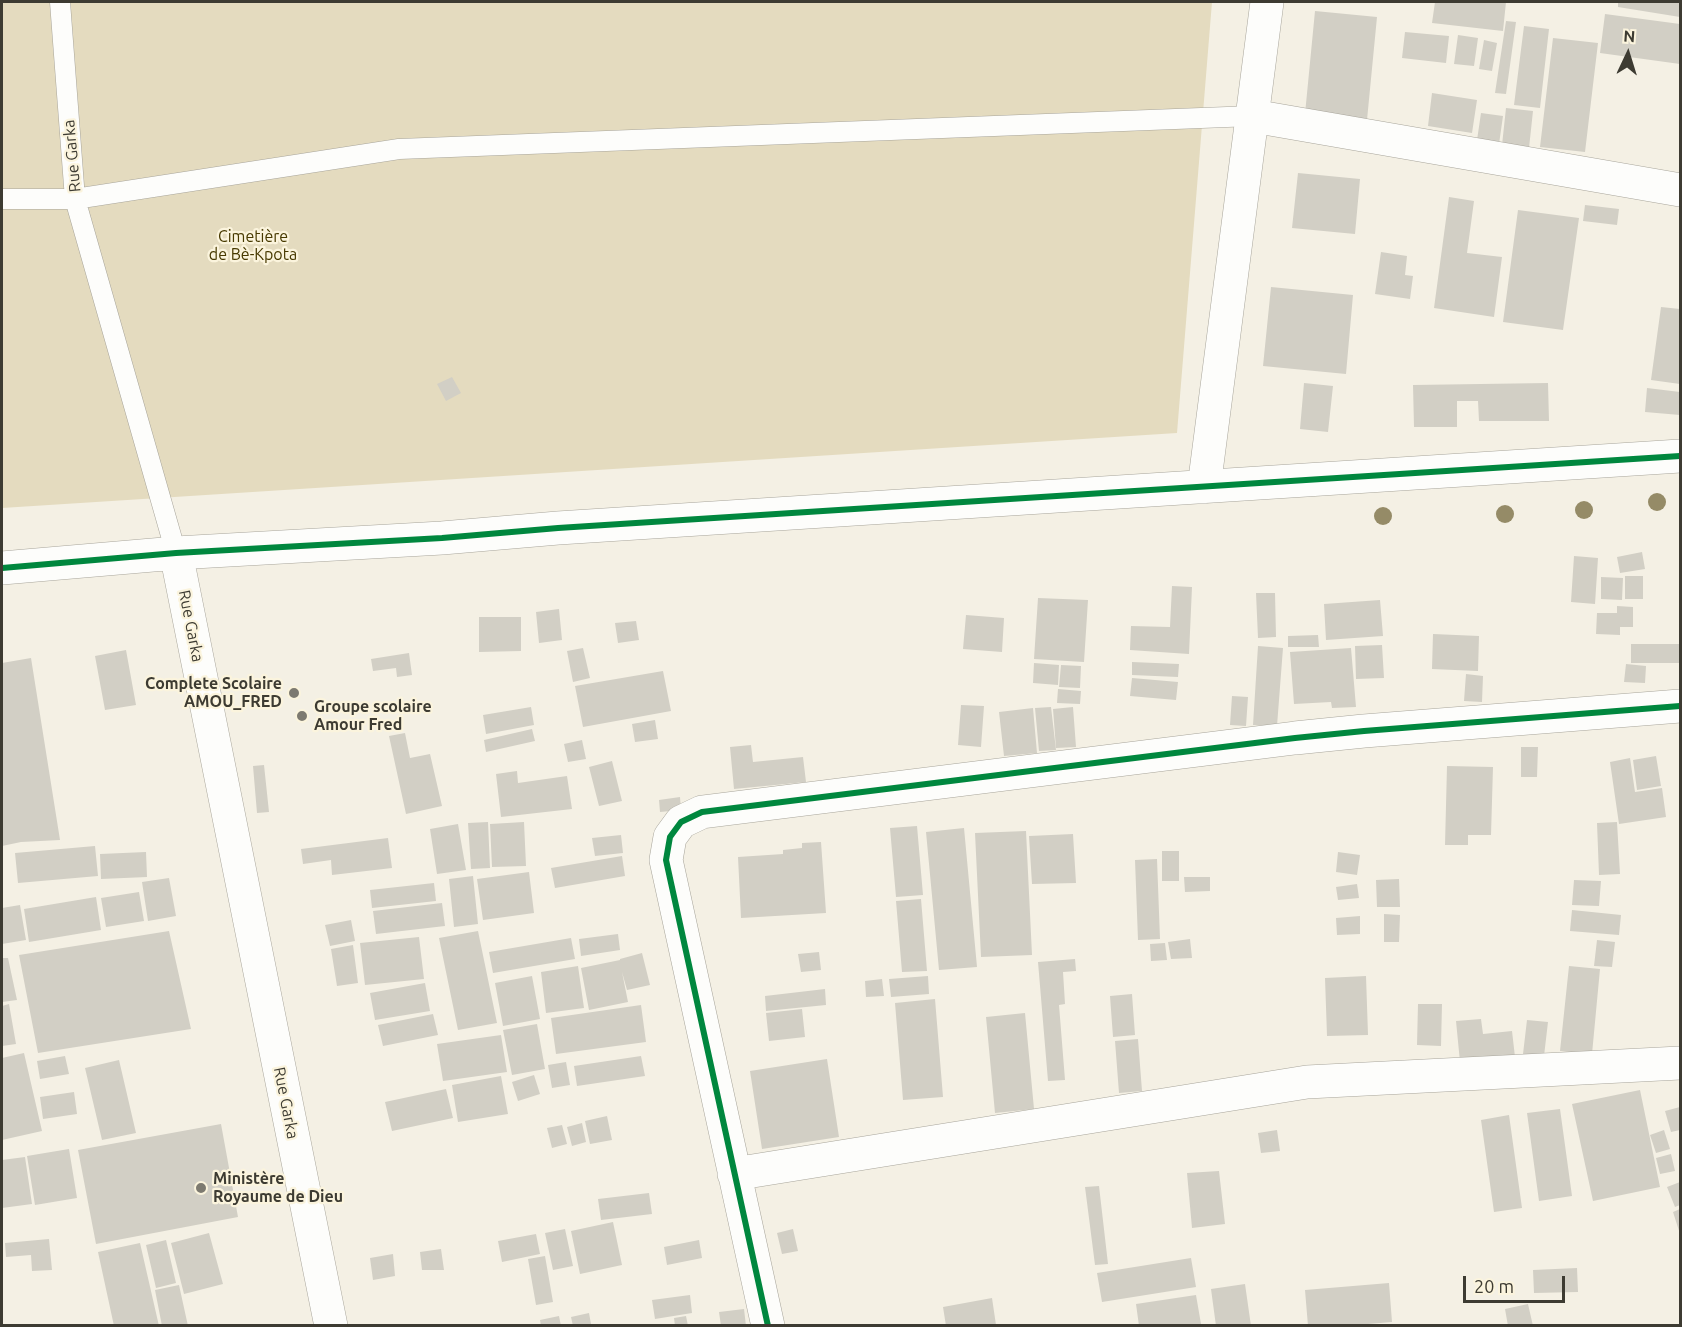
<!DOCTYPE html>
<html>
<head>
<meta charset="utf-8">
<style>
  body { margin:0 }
  #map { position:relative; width:1682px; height:1327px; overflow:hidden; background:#f4f0e4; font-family:Ubuntu,sans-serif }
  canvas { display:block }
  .frame { position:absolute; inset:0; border:3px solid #3d3b32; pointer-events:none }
  .north { position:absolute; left:1598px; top:24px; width:60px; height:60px; -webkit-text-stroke:4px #fbf4dd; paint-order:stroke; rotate:4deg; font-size:16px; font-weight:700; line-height:24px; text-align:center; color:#3d3b32 }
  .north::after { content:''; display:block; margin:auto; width:21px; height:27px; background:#3d3b32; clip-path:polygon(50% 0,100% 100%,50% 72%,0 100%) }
  .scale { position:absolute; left:1463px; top:1276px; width:102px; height:27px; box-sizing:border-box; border:3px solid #3d3b32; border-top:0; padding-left:8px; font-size:18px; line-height:21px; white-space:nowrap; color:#3d3b32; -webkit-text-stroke:4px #fbf4dd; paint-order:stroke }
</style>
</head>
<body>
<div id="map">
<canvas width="1682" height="1327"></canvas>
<div class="frame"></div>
<div class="north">N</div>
<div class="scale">20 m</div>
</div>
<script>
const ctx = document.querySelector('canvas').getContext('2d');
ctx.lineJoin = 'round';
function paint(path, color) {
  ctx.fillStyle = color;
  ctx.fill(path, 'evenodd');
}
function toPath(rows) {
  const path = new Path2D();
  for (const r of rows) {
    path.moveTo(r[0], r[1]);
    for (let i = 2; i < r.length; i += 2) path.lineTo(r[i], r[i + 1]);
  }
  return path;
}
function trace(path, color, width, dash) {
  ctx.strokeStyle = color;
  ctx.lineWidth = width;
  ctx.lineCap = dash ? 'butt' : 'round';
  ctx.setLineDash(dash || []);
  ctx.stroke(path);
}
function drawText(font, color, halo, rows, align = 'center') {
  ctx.font = font + ' Ubuntu,sans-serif';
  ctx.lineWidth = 4.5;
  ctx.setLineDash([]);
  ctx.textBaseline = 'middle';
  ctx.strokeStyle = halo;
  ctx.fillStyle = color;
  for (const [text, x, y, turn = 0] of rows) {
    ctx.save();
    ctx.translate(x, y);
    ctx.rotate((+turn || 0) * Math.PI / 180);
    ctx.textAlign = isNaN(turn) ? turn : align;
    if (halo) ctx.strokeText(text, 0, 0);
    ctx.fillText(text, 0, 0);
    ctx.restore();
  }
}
const green = toPath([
  [2,2,1212,2,1177,433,2,508]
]);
const building = toPath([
  [1435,2,1506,2,1503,31,1432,23],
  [1618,2,1680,2,1680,17,1618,7],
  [1315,11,1377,17,1367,120,1305,114],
  [1605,14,1680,24,1680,64,1600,53],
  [1506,21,1516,22,1506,94,1495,93],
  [1524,26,1549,29,1540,108,1514,105],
  [1405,32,1449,36,1446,63,1402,58],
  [1458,35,1478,38,1474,66,1454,64],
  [1553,38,1598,43,1585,152,1540,147],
  [1484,40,1497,43,1492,71,1479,69],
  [1432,93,1477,100,1472,133,1428,126],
  [1506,108,1533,111,1529,148,1502,145],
  [1481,113,1503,116,1498,151,1476,147],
  [1298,173,1360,179,1355,234,1292,228],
  [1449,197,1474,201,1467,253,1502,257,1494,317,1434,308],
  [1585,205,1619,209,1617,225,1583,221],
  [1518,210,1579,218,1563,330,1503,322],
  [1381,252,1407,256,1405,275,1413,276,1410,299,1375,294],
  [1271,287,1353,295,1346,374,1263,366],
  [1661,307,1680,309,1680,384,1651,380],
  [452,377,461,393,446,401,437,384],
  [1304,383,1333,386,1328,432,1300,429],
  [1548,383,1549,421,1479,421,1478,401,1457,401,1457,427,1414,427,1413,385],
  [1647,388,1680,392,1680,415,1645,412],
  [1642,552,1645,569,1620,573,1617,557],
  [1574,556,1598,558,1595,604,1571,602],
  [1625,576,1643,576,1643,599,1625,599],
  [1601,577,1623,578,1622,600,1601,599],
  [1172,586,1192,587,1189,654,1130,650,1131,626,1170,627],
  [1256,593,1275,593,1276,637,1258,638],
  [1038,598,1088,600,1084,662,1034,659],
  [1380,600,1383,636,1326,640,1324,604],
  [1617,606,1633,607,1633,627,1620,627,1620,635,1596,634,1597,613,1617,613],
  [559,609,562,640,539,643,536,612],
  [966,615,1004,618,1002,652,963,649],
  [479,617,521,617,521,651,479,652],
  [636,621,639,640,618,643,615,623],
  [1433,634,1479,636,1478,671,1432,669],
  [1318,635,1319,647,1288,647,1288,636],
  [1631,644,1680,644,1680,663,1631,663],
  [1382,645,1384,678,1356,679,1355,646],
  [1258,646,1283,648,1277,726,1253,725],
  [583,648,590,678,573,682,567,651],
  [1351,648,1356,707,1332,708,1331,702,1294,704,1290,652],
  [126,650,136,705,105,710,95,656],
  [409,653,412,675,397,677,396,668,373,671,371,659],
  [31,658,60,840,21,842,2,846,2,663],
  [1132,662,1179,664,1178,677,1132,675],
  [1034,663,1059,665,1058,685,1033,683],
  [1626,664,1646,666,1645,683,1624,682],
  [1061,665,1081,666,1080,688,1059,687],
  [663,671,671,711,583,727,575,686],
  [1466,674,1483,676,1482,702,1464,701],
  [1132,678,1178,682,1176,700,1130,696],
  [1058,689,1081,691,1080,704,1057,703],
  [1232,696,1248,697,1246,726,1230,725],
  [961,705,984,706,981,747,958,745],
  [531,707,534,725,486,734,483,715],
  [1051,707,1056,750,1039,751,1035,708],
  [1073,707,1076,747,1056,748,1053,709],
  [1033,708,1037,753,1004,756,999,712],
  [655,720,658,739,635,742,632,724],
  [532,729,535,741,486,752,484,740],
  [405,733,410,758,430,754,442,806,406,814,389,736],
  [582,740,586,759,568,762,564,744],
  [751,745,753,762,803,757,806,782,734,789,730,747],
  [1521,747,1538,747,1537,777,1521,777],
  [1656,756,1661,786,1637,790,1633,760],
  [1630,758,1635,792,1662,788,1666,817,1619,824,1610,762],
  [612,761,622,801,599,806,589,767],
  [264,765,269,812,257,813,253,766],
  [1447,766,1493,767,1491,835,1468,835,1468,845,1445,845],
  [517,771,518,783,567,776,572,809,501,817,496,774],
  [680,797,681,810,660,812,659,800],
  [488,822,490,868,471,869,468,823],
  [524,822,526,866,492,867,490,824],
  [1617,822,1620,874,1599,875,1597,823],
  [458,824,466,870,437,874,430,829],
  [917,826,923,895,896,897,890,828],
  [964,828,977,967,939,970,926,832],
  [1026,831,1032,955,981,957,975,833],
  [1073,834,1076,883,1032,884,1029,836],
  [621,835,623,853,595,856,592,838],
  [388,838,392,868,332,875,331,860,303,864,301,849],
  [821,842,826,913,741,918,738,857,783,854,783,850,802,848,802,843],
  [95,846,98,876,18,883,15,853],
  [1162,851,1179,851,1179,881,1162,881],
  [146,852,147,877,101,879,100,854],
  [1338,852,1360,855,1357,875,1336,872],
  [622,856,625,876,555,888,551,868],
  [1157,859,1160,939,1138,940,1135,860],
  [529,872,534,913,483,920,477,879],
  [473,876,478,924,454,927,449,879],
  [1184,877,1210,877,1210,891,1185,892],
  [169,878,176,916,148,921,142,882],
  [1399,879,1400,907,1377,907,1376,880],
  [1574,880,1601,881,1599,906,1572,905],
  [434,883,436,901,372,908,370,890],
  [1357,884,1359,898,1338,900,1336,887],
  [139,892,144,921,106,927,101,898],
  [96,897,101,930,29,942,24,909],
  [921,899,927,971,902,972,896,901],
  [442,903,445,926,376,934,373,911],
  [20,905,26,940,2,944,2,908],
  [1572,910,1621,915,1619,935,1570,931],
  [1384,914,1400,915,1399,942,1384,942],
  [1360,916,1360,934,1337,935,1336,918],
  [351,920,355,941,330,946,325,925],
  [169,931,191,1029,38,1053,19,955],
  [478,931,497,1023,458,1030,439,938],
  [618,934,620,950,581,956,579,939],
  [419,937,424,979,365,985,360,943],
  [571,938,575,959,493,973,489,952],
  [1190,939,1192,958,1171,959,1168,942],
  [1597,940,1615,942,1612,967,1594,966],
  [1165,943,1167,960,1151,961,1150,944],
  [353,945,358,983,337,986,331,949],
  [819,952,821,970,801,972,798,954],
  [642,953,650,985,627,990,622,972,628,1002,589,1010,581,968,620,960,620,959],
  [2,958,8,958,17,1000,2,1002],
  [1075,959,1076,971,1063,972,1065,1004,1059,1005,1065,1080,1048,1081,1038,962],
  [578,966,584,1008,546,1013,541,972],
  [1569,966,1600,969,1592,1054,1560,1051],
  [532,976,540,1019,503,1026,495,983],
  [928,976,929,994,891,997,889,979],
  [1366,976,1368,1035,1327,1036,1325,978],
  [882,979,884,996,866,997,865,981],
  [425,983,430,1011,375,1020,370,993],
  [825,989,826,1005,766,1011,765,996],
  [1132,994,1135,1035,1113,1037,1110,996],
  [935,999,943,1097,903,1100,895,1003],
  [9,1004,16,1044,2,1046,2,1006],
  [1418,1004,1442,1004,1441,1046,1417,1045],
  [641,1005,646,1042,556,1054,551,1018],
  [802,1009,805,1037,769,1041,766,1013],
  [1025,1013,1034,1109,995,1113,986,1017],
  [433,1014,438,1035,383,1046,378,1025],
  [1481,1019,1483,1034,1512,1031,1515,1057,1460,1062,1456,1021],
  [1527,1020,1548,1022,1544,1056,1523,1054],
  [537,1024,545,1069,512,1075,503,1030],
  [501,1035,507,1072,443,1081,437,1044],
  [1138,1039,1142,1091,1119,1093,1115,1041],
  [24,1053,42,1131,2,1140,2,1058],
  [65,1056,69,1074,40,1079,37,1061],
  [641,1056,645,1076,577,1086,574,1066],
  [827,1059,839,1137,762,1149,750,1071],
  [119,1060,136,1133,102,1140,85,1068],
  [566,1062,570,1085,552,1088,548,1065],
  [534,1075,540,1094,518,1101,512,1082],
  [501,1076,508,1114,458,1122,452,1085],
  [446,1089,453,1118,392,1131,385,1102],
  [1640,1090,1660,1187,1593,1201,1572,1104],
  [74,1092,77,1114,43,1119,40,1097],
  [1680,1107,1680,1130,1671,1132,1665,1111],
  [1560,1109,1572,1196,1539,1201,1527,1113],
  [1509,1115,1522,1208,1494,1212,1481,1120],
  [607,1116,612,1140,590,1144,585,1121],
  [582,1123,586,1142,572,1146,567,1127],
  [221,1124,238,1217,96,1244,78,1150],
  [562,1125,567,1144,552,1148,547,1128],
  [1277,1130,1280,1151,1261,1153,1258,1133],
  [1664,1130,1670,1149,1656,1153,1650,1135],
  [69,1149,77,1198,35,1205,27,1156],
  [1671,1154,1675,1171,1660,1174,1656,1158],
  [25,1157,32,1204,2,1208,2,1160],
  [1219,1171,1225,1224,1192,1228,1187,1173],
  [1680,1182,1680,1205,1675,1207,1667,1187],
  [1099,1186,1108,1264,1095,1265,1085,1187],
  [649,1193,652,1214,601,1220,598,1199],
  [1680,1209,1680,1234,1673,1212],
  [613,1222,622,1265,580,1274,571,1231],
  [565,1229,573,1266,553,1270,545,1233],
  [793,1229,798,1251,782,1254,777,1233],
  [209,1233,223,1284,184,1294,171,1243],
  [536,1234,540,1254,502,1262,498,1241],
  [49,1239,52,1270,32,1271,31,1255,6,1257,5,1243],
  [166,1240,176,1283,156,1288,146,1245],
  [699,1240,702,1258,667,1265,664,1247],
  [140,1243,159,1326,114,1326,98,1252],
  [441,1249,444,1270,422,1270,420,1252],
  [393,1254,395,1276,373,1280,370,1258],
  [545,1256,553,1302,536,1305,528,1259],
  [1191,1258,1196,1287,1102,1302,1097,1273],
  [1577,1268,1578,1292,1534,1293,1533,1270],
  [1389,1283,1392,1322,1344,1326,1308,1326,1305,1290],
  [1245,1284,1251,1326,1216,1326,1211,1289],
  [179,1285,188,1326,162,1326,155,1290],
  [690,1295,692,1313,655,1319,652,1300],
  [1196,1295,1201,1324,1189,1326,1139,1326,1136,1304],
  [992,1298,996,1325,946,1326,943,1307],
  [1528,1304,1533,1326,1508,1326,1505,1309],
  [744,1309,746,1326,721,1326,719,1312],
  [589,1313,591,1324,573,1326,571,1317],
  [559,1316,561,1326,541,1326,540,1320],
  [686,1316,688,1326,675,1326,674,1318]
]);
const service = toPath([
  [60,2,75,199,176,553],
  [2,199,75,199,399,149,1253,116]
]);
const minor = toPath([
  [1253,116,1680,190],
  [1204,487,1267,2],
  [176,553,331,1326],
  [2,568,176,553,442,538,558,528,1680,456],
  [734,1174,1307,1082,1680,1063],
  [768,1326,666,860,670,837,681,822,702,812,1295,738,1364,731,1680,706]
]);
const cycleway = toPath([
  [2,568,176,553,442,538,558,528,1680,456],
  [768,1326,666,860,670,837,681,822,702,812,1295,738,1364,731,1680,706]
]);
const trees = [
  [1657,502],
  [1584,510],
  [1505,514],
  [1383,516]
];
const markers = [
  [294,693,6,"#7d7a70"],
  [302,716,6,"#7d7a70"],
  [201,1188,6,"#7d7a70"]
];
const streetNames = [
  ["Rue Garka",72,156,-95],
  ["Rue Garka",191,626,79],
  ["Rue Garka",286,1103,79]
];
const parkNames = [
  ["Cimetière",253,237],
  ["de Bè-Kpota",253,255]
];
const poiNames = [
  ["Complete Scolaire",282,684,"right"],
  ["AMOU_FRED",282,702,"right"],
  ["Groupe scolaire",314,707],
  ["Amour Fred",314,725],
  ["Ministère",213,1179],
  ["Royaume de Dieu",213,1197]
];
paint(green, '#e4dbbf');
paint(building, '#d2cfc5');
trace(service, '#a8a59b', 21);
trace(minor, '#a8a59b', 34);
trace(service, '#fdfdfb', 20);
trace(minor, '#fdfdfb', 33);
trace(cycleway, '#00873e', 6);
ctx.fillStyle = '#958b67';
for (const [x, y] of trees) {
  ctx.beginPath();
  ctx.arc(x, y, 9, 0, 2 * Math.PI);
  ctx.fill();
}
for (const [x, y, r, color] of markers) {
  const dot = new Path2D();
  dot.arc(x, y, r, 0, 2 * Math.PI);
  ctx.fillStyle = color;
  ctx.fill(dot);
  trace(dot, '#fbf4dd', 2);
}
drawText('16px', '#3d3b32', '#fbf4dd', streetNames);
drawText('16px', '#473900', '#fbf4dd', parkNames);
drawText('bold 16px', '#3d3b32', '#fbf4dd', poiNames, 'left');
</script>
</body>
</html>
